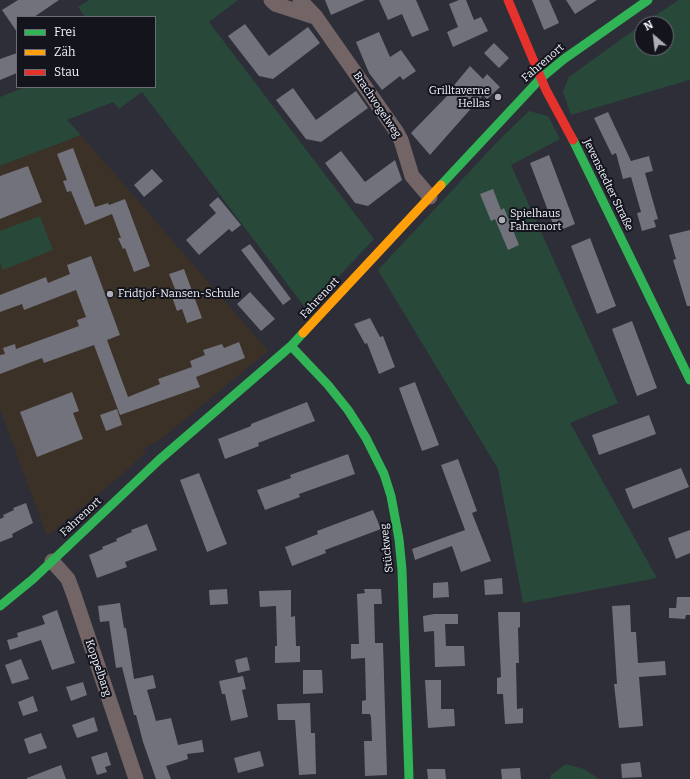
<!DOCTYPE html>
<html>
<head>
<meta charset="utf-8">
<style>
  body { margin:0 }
  #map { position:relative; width:690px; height:779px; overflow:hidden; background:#2e2e39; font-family:Bitter,serif }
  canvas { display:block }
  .legend { position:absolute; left:16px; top:16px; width:140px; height:72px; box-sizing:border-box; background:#13141c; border:1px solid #6c6d76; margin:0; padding:5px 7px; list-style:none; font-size:12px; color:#f2f3fd }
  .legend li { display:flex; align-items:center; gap:8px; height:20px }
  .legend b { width:20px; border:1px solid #6c6d76 }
  .north { position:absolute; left:634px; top:16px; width:40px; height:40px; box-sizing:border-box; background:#13141c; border:1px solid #6c6d76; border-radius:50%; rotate:332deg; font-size:11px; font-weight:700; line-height:16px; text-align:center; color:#f2f3fd }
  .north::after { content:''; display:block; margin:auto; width:14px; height:18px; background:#adaeb8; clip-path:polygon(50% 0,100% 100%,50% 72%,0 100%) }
</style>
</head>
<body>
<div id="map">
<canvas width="690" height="779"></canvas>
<ul class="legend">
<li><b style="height:5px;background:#30b455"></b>Frei</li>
<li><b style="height:5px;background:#ff9f0a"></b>Zäh</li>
<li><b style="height:5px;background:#e5322d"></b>Stau</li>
</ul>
<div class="north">N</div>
</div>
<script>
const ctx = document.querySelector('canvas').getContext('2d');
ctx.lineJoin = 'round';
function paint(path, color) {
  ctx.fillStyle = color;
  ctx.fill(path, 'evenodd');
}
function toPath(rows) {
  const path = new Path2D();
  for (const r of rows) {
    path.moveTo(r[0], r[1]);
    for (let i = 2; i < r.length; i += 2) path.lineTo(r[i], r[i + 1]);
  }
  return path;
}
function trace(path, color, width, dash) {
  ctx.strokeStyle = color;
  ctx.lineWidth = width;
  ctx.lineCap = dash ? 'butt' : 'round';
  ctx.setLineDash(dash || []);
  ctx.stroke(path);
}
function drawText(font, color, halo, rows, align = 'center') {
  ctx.font = font + ' Bitter,serif';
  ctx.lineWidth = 4;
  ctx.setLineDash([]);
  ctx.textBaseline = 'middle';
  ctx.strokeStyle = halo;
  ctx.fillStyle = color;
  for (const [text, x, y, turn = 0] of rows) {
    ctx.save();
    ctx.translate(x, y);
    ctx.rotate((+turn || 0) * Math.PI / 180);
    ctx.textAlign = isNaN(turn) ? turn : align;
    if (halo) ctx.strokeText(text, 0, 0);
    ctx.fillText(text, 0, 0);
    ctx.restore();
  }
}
const education = toPath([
  [81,135,268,351,161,439,144,448,146,452,119,477,47,536,0,409,0,166]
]);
const green = toPath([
  [89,0,238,0,209,22,374,239,307,310,142,92,119,109,113,102,67,120,81,135,0,166,0,97,25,87,155,87,155,17,85,17,78,7],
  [679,0,690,0,690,82,689,80,571,115,563,91,569,77,642,24,642,48,666,48,666,24,642,24],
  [529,111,548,116,560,139,511,165,618,403,570,423,657,578,523,603,498,469,378,270,499,140],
  [40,216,53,250,3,270,0,263,0,231],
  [566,764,584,769,599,779,550,779,551,775]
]);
const building = toPath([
  [18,0,59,0,34,17,17,17,17,32,2,10],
  [325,0,365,0,331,15],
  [379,0,416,0,429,30,412,37,402,14,388,20],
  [459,0,466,0,474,20,481,17,488,31,453,47,447,32,458,27,449,4],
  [532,0,549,0,559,23,544,30],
  [566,0,597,0,575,14],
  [245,24,269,56,308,27,320,43,273,79,259,76,228,36],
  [379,32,390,57,401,50,416,71,403,80,400,76,382,90,369,73,356,42],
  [494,43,509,58,499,68,484,53],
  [17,53,17,73,0,80,0,59],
  [470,66,483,79,487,74,500,87,487,99,483,95,430,155,411,133,447,96,446,95],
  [293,88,316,120,356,91,368,108,321,142,306,139,276,100],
  [608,112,631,161,649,156,653,171,645,173,658,219,654,220,656,227,642,231,637,213,641,212,631,177,623,179,616,153,612,155,594,118],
  [73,148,95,207,108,203,109,205,125,199,150,266,134,272,125,248,123,249,118,238,121,238,112,214,85,225,71,191,67,192,63,181,67,180,57,154],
  [341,151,365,182,395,160,402,180,368,206,355,203,325,163],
  [549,155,575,224,556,232,530,163],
  [28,166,42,202,0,219,0,176],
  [152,169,163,181,144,197,134,185],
  [493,189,501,210,504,208,519,245,508,250,495,219,491,221,480,194],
  [218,197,241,225,232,232,229,229,199,255,186,240,216,213,209,205],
  [690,230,690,306,687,306,673,260,676,259,669,235],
  [590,238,616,306,597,314,571,246],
  [250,244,291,299,283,305,241,250],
  [91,256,120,335,107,340,128,397,160,384,158,379,192,367,190,361,205,355,203,350,222,344,224,348,239,342,245,358,196,377,200,387,120,415,94,345,44,363,42,358,0,374,0,355,5,354,3,348,15,344,16,349,79,326,77,320,86,317,76,290,24,310,22,304,0,312,0,295,46,277,48,283,70,274,67,265],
  [184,269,202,318,187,323,182,309,177,311,170,291,175,289,169,274],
  [250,292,275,319,261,331,237,304],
  [370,318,380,337,383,336,395,367,379,374,367,343,365,344,354,324],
  [632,321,657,388,637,396,612,329],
  [415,382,439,445,422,451,399,388],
  [72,392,79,411,73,413,83,439,37,457,20,412],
  [307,402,315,421,258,443,259,446,225,459,218,439,251,426,251,424],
  [117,409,122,425,106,431,100,415],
  [649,415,656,434,599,455,592,435],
  [348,454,355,474,299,494,300,497,265,510,257,490,291,478,290,475],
  [458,459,477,511,472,513,491,561,461,572,452,546,415,560,412,549,465,530,441,465],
  [681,468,689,487,633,509,625,489],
  [199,473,227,544,207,552,180,480],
  [26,503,33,523,12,534,13,537,0,542,0,519,4,517,3,515,14,510,13,508],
  [373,510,381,529,325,550,326,553,292,566,285,547,318,534,317,531],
  [147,524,157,550,125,562,127,567,97,578,89,555,103,549,102,547,117,541,116,539,127,534,132,532,131,530],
  [690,530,690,553,676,559,668,538],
  [502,578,503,594,485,595,484,580],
  [448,582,449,597,433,598,433,583],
  [227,589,228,604,210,605,209,590],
  [364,589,381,589,382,604,374,604,375,643,383,643,387,775,365,776,364,741,372,741,371,717,370,714,362,714,362,701,366,700,365,658,351,659,351,644,359,644,357,594,365,593],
  [291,590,291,617,295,616,296,646,300,646,300,662,275,663,275,646,277,646,276,606,260,607,259,591],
  [677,597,690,597,690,615,686,615,685,619,669,618,669,608,676,608],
  [120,603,124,628,126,628,134,679,153,675,156,688,147,690,156,721,171,718,178,745,202,740,204,752,187,754,188,759,166,766,171,779,156,779,143,742,136,715,134,715,122,667,116,668,109,621,100,622,98,606],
  [630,605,631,632,636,632,638,663,665,661,666,675,639,677,643,726,619,728,614,684,617,684,612,606],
  [57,610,75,663,52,670,41,640,10,650,7,640,18,637,17,633,45,624,42,616],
  [498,612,520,612,520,627,518,628,519,663,516,663,517,709,523,708,523,723,505,724,503,694,497,694,497,678,501,677],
  [434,614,458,614,458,624,445,624,446,646,464,646,465,666,435,667,434,631,424,632,423,616],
  [247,657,250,670,238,673,235,660],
  [21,659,29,679,12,684,5,665],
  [303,670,322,670,323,693,303,694],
  [243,676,246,689,242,690,248,717,231,721,225,694,222,694,219,681],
  [425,680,441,680,441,709,454,709,455,726,428,728],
  [83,682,87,695,71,701,66,687],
  [33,696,38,711,23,716,18,702],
  [310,703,311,733,315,733,316,774,299,775,295,720,278,720,277,704],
  [94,717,98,731,77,738,72,725],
  [41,733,47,748,29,754,24,739],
  [260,751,264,766,238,773,234,758],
  [107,752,111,765,105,767,107,772,97,775,91,757],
  [640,762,642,777,622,778,621,764],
  [61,765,66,779,27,779,27,778],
  [520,768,521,779,502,779,501,769],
  [427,769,445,769,446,779,428,779]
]);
const street = toPath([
  [271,0,275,4,315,17],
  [300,0,316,17,396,131,401,140,412,176,430,197],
  [52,561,68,579,74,595,136,779]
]);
const fast = toPath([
  [573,140,690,380],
  [441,185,541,78,564,59,648,0],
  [291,346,328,385,348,410,366,438,384,474,391,496,399,539,402,570,409,779],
  [0,606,33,579,159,460,291,346,303,333]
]);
const slow = toPath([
  [303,333,441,185]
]);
const jam = toPath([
  [508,0,546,90,573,140]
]);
const markers = [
  [498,97,4,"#adaeb8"],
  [502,220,4,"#adaeb8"],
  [110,294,4,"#adaeb8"]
];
const streetNames = [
  ["Fahrenort",543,63,-41],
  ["Brachvogelweg",377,105,56],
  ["Jevenstedter Straße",608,185,64],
  ["Fahrenort",320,298,-47],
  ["Fahrenort",81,517,-43],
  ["Stückweg",387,548,-96],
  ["Koppelbarg",98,668,71]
];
const poiNames = [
  ["Grilltaverne",490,91,"right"],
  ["Hellas",490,104,"right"],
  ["Spielhaus",510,214],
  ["Fahrenort",510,227],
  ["Fridtjof-Nansen-Schule",118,294]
];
paint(education, '#3b3126');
paint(green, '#284839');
paint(building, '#72727c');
trace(street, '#736465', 15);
trace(fast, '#30b455', 9);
trace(slow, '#ff9f0a', 9);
trace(jam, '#e5322d', 9);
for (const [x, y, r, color] of markers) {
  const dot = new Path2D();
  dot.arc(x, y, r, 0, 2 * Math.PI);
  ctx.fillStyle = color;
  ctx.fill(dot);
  trace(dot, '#13141c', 1.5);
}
drawText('11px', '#f2f3fd', '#13141c', streetNames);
drawText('11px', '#f2f3fd', '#13141c', poiNames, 'left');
</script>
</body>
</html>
